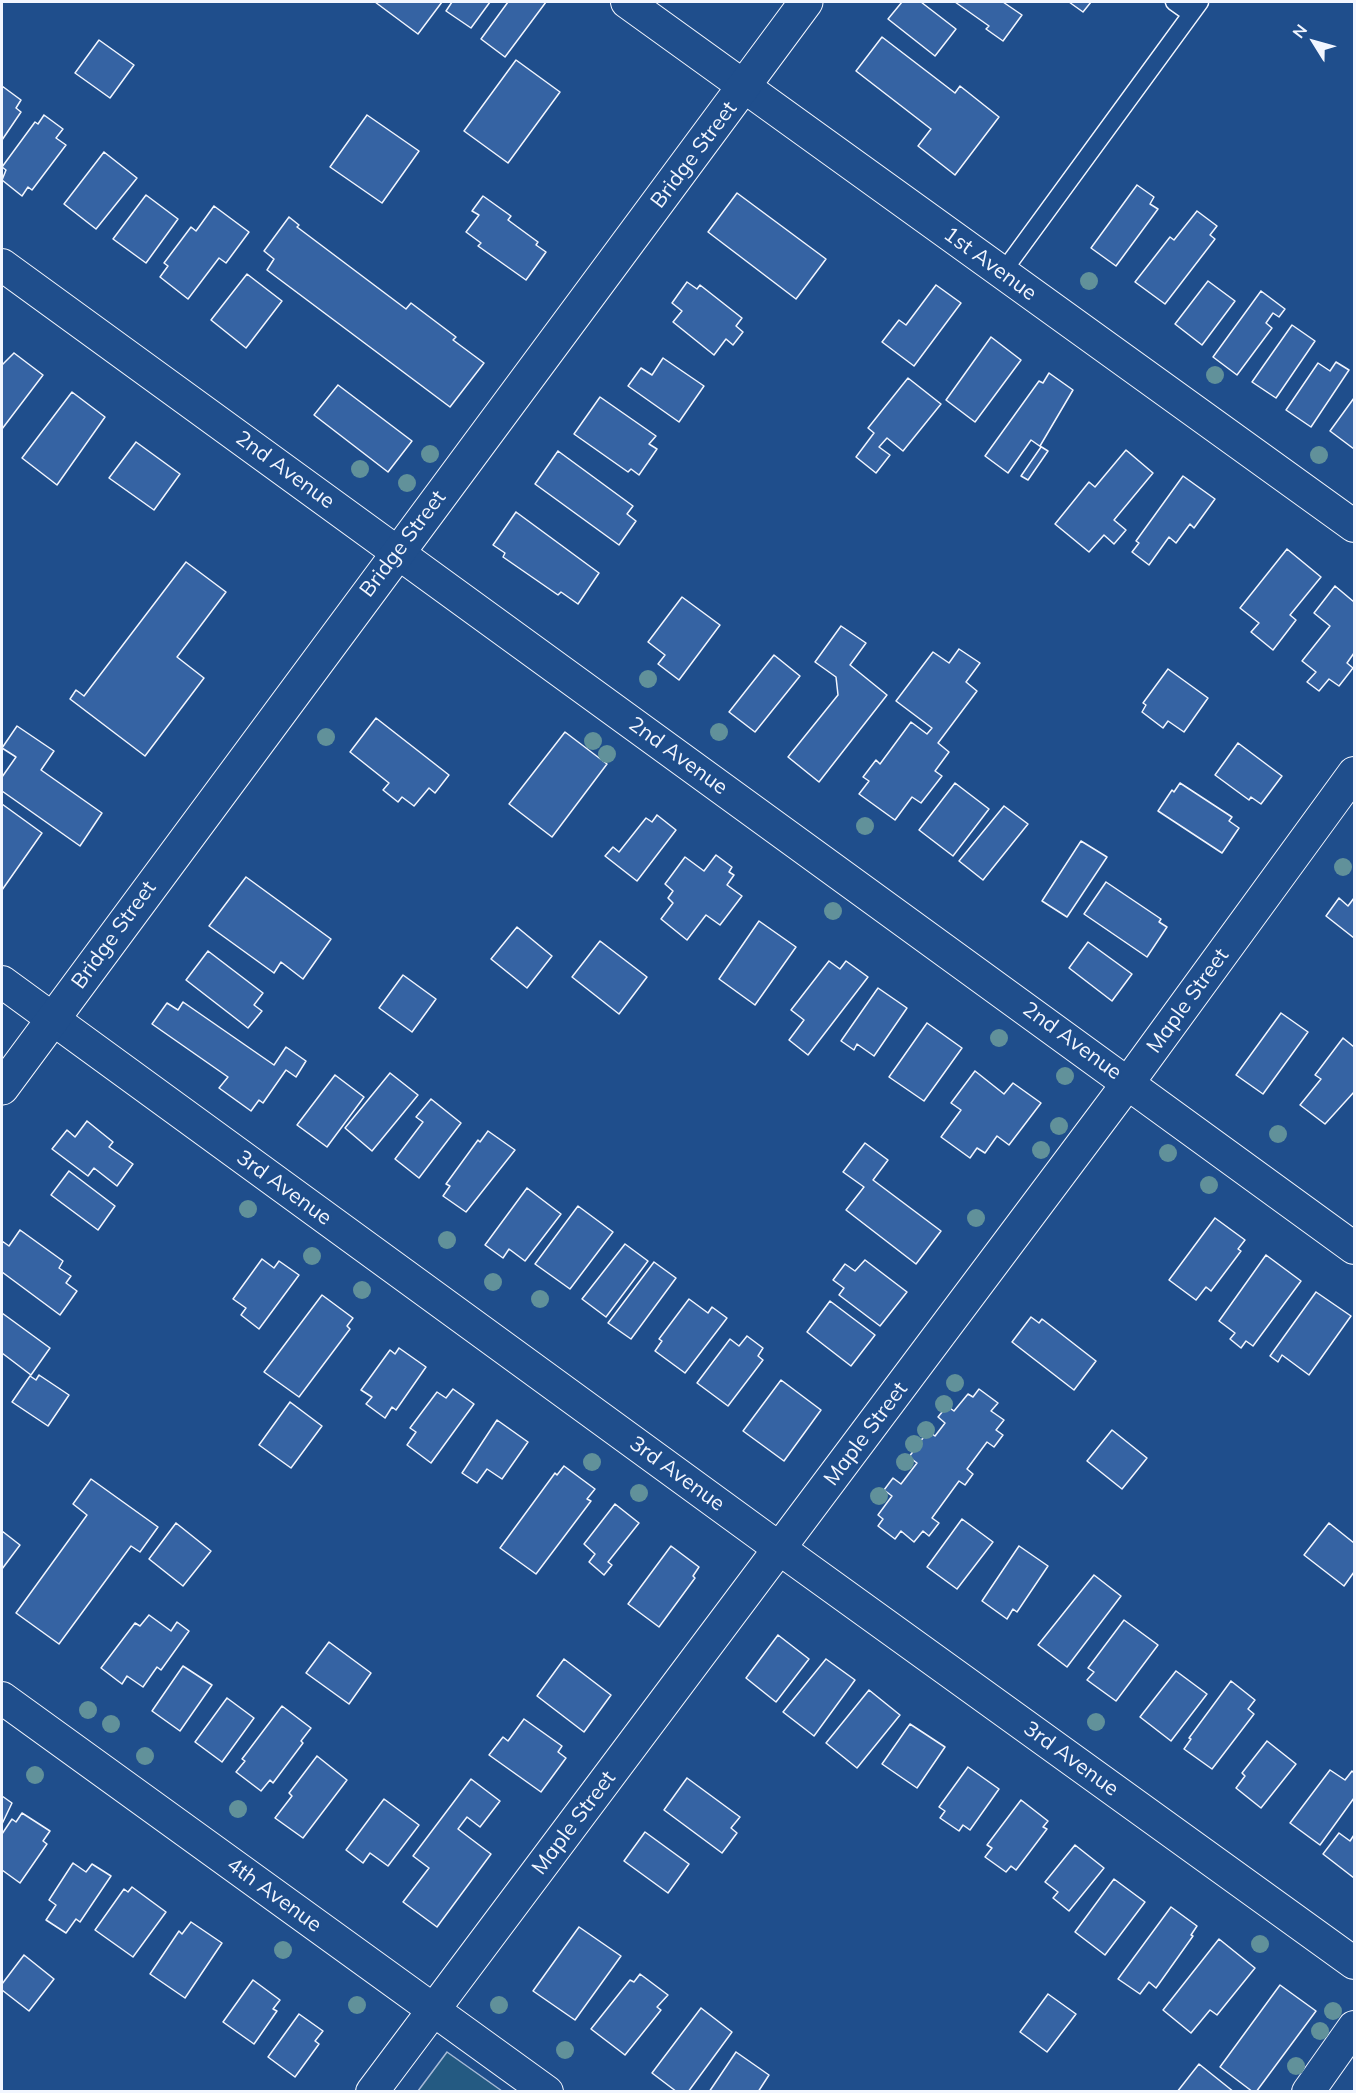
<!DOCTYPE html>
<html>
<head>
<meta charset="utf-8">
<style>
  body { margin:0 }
  #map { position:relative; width:1356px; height:2093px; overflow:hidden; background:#1f4e8c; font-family:Mulish,sans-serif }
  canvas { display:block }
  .frame { position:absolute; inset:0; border:3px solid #f2f6ff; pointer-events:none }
  .north { position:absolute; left:1284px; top:12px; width:60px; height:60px; -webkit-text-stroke:4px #1f4e8c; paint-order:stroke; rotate:307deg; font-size:16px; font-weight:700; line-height:24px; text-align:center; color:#f2f6ff }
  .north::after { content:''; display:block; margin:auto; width:21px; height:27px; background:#f2f6ff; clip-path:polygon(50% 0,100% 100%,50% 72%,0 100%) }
</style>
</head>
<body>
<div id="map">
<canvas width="1356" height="2093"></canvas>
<div class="frame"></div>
<div class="north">N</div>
</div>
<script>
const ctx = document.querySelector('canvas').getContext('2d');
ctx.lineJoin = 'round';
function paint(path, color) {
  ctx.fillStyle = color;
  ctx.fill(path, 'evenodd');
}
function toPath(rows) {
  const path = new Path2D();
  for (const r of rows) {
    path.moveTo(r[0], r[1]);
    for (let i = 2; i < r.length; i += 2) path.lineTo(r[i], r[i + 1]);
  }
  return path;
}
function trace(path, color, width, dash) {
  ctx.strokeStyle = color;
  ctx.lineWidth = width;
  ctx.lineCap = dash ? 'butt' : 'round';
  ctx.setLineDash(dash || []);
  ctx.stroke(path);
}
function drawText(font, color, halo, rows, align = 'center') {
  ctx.font = font + ' Mulish,sans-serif';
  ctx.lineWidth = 4.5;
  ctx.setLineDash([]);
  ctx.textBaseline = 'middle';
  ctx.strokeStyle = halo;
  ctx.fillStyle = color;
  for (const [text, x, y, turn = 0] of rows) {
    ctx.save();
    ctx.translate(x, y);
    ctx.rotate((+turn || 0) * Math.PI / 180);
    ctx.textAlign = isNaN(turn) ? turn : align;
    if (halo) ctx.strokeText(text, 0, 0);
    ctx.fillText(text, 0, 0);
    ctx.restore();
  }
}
const green = toPath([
  [447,2052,502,2091,418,2091,447,2052]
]);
const building = toPath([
  [375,2,442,2,418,34,375,2],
  [452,2,490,2,471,28,446,11,452,2],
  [508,2,546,2,505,57,481,39,508,2],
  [902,2,921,2,956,29,935,56,888,19,902,2],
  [955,2,1003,2,1022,15,1003,41,986,29,989,26,955,2],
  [1069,2,1091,2,1083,12,1069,2],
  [882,37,955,93,960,86,999,117,955,175,918,146,931,129,856,71,882,37],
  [99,40,134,65,110,98,75,73,99,40],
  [516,60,560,92,508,163,464,131,516,60],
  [2,86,21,100,16,108,21,112,2,140,2,86],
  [44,115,63,129,56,138,66,145,32,190,28,187,22,196,2,180,6,170,2,167,35,122,38,124,44,115],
  [367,115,419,151,382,203,330,167,367,115],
  [104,152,137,178,96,229,64,204,104,152],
  [1137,185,1154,197,1150,204,1158,209,1116,266,1091,248,1137,185],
  [737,193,826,259,796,299,708,232,737,193],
  [146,195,178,219,146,263,113,239,146,195],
  [483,196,511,216,508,220,538,242,536,245,546,252,526,280,478,246,481,243,466,232,479,215,472,211,483,196],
  [214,206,249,232,226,263,219,258,188,299,160,277,168,266,164,263,191,227,196,231,214,206],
  [1197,211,1217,226,1210,235,1215,239,1165,304,1135,282,1170,237,1174,240,1197,211],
  [289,217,299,225,297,227,406,309,411,303,456,337,453,340,484,363,450,407,267,270,274,259,264,251,289,217],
  [247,274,282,301,246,348,211,320,247,274],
  [1208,281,1235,301,1202,345,1175,324,1208,281],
  [687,282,697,289,700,285,742,318,736,326,743,332,733,345,726,339,714,355,673,322,682,311,672,303,687,282],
  [936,285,961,303,914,366,882,342,899,320,906,325,936,285],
  [1261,291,1285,309,1279,317,1273,313,1266,323,1272,328,1237,375,1213,357,1261,291],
  [1292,325,1315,341,1276,398,1252,382,1292,325],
  [991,337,1021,360,975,422,946,400,991,337],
  [14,353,43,375,2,429,2,365,14,353],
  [663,358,704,386,679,422,628,386,641,368,652,375,663,358],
  [1336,362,1349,370,1311,427,1286,410,1318,363,1330,371,1336,362],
  [1049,373,1073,390,1040,446,1048,451,1028,480,1021,476,1041,447,1031,440,1008,473,985,456,1039,381,1043,383,1049,373],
  [908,378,941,404,903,451,887,438,879,447,890,455,876,473,856,457,874,433,868,428,908,378],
  [338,385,412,441,388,472,314,415,338,385],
  [72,392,105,417,57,485,22,458,72,392],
  [600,397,656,436,649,444,657,449,639,475,631,469,628,472,574,434,600,397],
  [1354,398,1354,449,1330,431,1354,398],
  [136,442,180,474,154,510,109,478,136,442],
  [1126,450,1153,473,1114,520,1126,530,1114,544,1104,535,1089,552,1055,524,1089,482,1095,487,1126,450],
  [558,451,633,506,627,514,636,521,619,545,535,484,558,451],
  [1183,476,1215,499,1194,528,1190,524,1176,543,1169,537,1149,565,1132,552,1139,543,1136,541,1183,476],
  [516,512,599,573,578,604,561,592,558,595,503,557,505,553,493,545,516,512],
  [1287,549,1321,577,1290,615,1296,620,1273,650,1251,632,1259,623,1240,608,1287,549],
  [186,562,226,592,177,657,204,678,145,756,70,699,76,690,84,696,186,562],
  [1335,586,1354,602,1354,653,1347,663,1353,668,1339,686,1329,679,1319,691,1307,682,1316,672,1302,661,1330,626,1314,613,1335,586],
  [682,597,720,625,679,680,658,664,665,655,648,642,682,597],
  [841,626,866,643,850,665,887,695,819,782,788,757,838,695,836,677,815,662,841,626],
  [959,649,980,663,966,682,977,691,938,743,949,752,935,771,942,776,921,803,912,797,895,820,859,794,869,781,863,777,876,760,880,764,911,722,927,734,932,728,896,701,933,652,949,663,959,649],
  [774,655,800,676,755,732,729,712,774,655],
  [1168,669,1208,698,1184,732,1168,721,1163,728,1142,712,1146,705,1143,703,1168,669],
  [376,718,449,775,435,793,429,788,414,806,402,797,398,802,383,790,389,783,350,752,376,718],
  [17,726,54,751,41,770,102,813,80,846,2,791,2,777,16,757,2,748,17,726],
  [565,732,607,764,552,837,509,804,565,732],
  [1238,743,1282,776,1261,804,1251,797,1249,800,1215,775,1238,743],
  [955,783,989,809,953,856,919,830,955,783],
  [1180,783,1232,817,1229,821,1239,828,1222,853,1158,811,1172,790,1174,792,1180,783],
  [2,804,42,833,2,890,2,804],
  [1004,806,1028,824,983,880,959,861,1004,806],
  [657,815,676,830,637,881,605,856,613,847,619,852,646,818,652,822,657,815],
  [1081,841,1107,857,1067,917,1042,901,1081,841],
  [716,855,732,867,729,872,734,875,727,885,742,896,720,925,706,915,687,940,661,919,673,903,668,898,673,891,665,884,685,857,704,871,716,855],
  [246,877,331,939,303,979,281,962,274,973,209,926,246,877],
  [1106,882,1161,919,1159,922,1167,927,1147,957,1084,914,1106,882],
  [1339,898,1348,906,1354,898,1354,938,1326,916,1339,898],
  [759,921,796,947,755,1005,719,979,759,921],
  [517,927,552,956,527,988,491,959,517,927],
  [600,941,647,977,619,1014,572,977,600,941],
  [1088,942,1132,974,1112,1001,1069,968,1088,942],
  [208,951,263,993,254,1005,262,1011,248,1028,186,980,208,951],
  [829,961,840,969,846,961,868,977,808,1055,789,1040,804,1020,791,1010,829,961],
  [403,975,436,999,412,1032,379,1008,403,975],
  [878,988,907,1008,874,1056,857,1044,854,1050,841,1041,878,988],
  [183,1002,274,1065,286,1047,306,1061,296,1077,286,1070,263,1103,259,1100,251,1111,219,1088,228,1077,152,1024,167,1003,178,1010,183,1002],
  [1281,1013,1308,1032,1263,1094,1236,1075,1281,1013],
  [927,1023,962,1048,924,1101,889,1077,927,1023],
  [1343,1038,1354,1047,1354,1092,1325,1124,1300,1105,1321,1079,1315,1075,1343,1038],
  [975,1071,1004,1094,1013,1083,1041,1103,1009,1145,997,1136,985,1153,977,1148,970,1158,941,1137,961,1110,951,1103,975,1071],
  [390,1073,418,1095,372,1151,345,1128,390,1073],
  [335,1075,364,1097,327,1147,297,1125,335,1075],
  [431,1099,461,1123,419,1178,395,1159,423,1122,416,1117,431,1099],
  [87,1121,113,1142,109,1147,133,1164,117,1186,94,1168,88,1176,52,1149,67,1130,75,1137,87,1121],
  [488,1131,515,1150,466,1212,443,1196,450,1186,446,1184,478,1140,480,1142,488,1131],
  [865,1143,888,1160,873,1180,941,1231,916,1264,846,1210,864,1187,843,1172,865,1143],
  [69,1171,115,1206,98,1230,51,1195,69,1171],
  [527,1188,561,1214,525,1261,509,1249,503,1258,485,1245,527,1188],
  [578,1206,613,1232,570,1289,535,1264,578,1206],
  [1215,1218,1245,1240,1238,1249,1241,1251,1211,1291,1206,1287,1196,1300,1169,1280,1215,1218],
  [20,1230,63,1261,59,1268,71,1276,66,1283,77,1291,60,1315,2,1272,2,1241,9,1246,20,1230],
  [625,1244,648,1261,606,1317,582,1299,625,1244],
  [1266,1255,1301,1281,1253,1346,1246,1341,1241,1348,1230,1339,1235,1333,1219,1321,1266,1255],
  [262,1259,274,1268,279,1261,299,1275,259,1329,241,1315,246,1308,233,1299,262,1259],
  [865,1260,907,1292,880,1326,839,1295,844,1288,833,1280,845,1264,855,1271,865,1260],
  [654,1262,676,1278,631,1339,608,1323,654,1262],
  [1316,1292,1351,1316,1309,1375,1282,1355,1278,1362,1270,1356,1316,1292],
  [322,1295,353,1318,347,1326,350,1329,299,1397,264,1372,322,1295],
  [689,1299,708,1313,712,1307,727,1318,685,1373,655,1351,662,1341,659,1339,689,1299],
  [830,1301,875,1335,851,1366,807,1332,830,1301],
  [2,1313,50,1348,31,1375,2,1353,2,1313],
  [1031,1317,1039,1323,1042,1319,1096,1361,1074,1390,1012,1342,1031,1317],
  [747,1336,763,1348,758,1356,763,1360,728,1406,697,1383,730,1339,739,1346,747,1336],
  [399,1348,426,1367,396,1410,392,1407,385,1418,366,1404,372,1397,361,1390,390,1350,395,1354,399,1348],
  [39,1375,69,1395,48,1426,12,1402,30,1376,36,1380,39,1375],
  [781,1380,821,1410,784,1461,743,1431,781,1380],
  [453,1389,474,1404,431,1463,407,1445,416,1432,410,1428,437,1392,446,1398,453,1389],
  [979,1389,998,1403,991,1411,1004,1420,996,1430,1003,1435,994,1447,987,1442,967,1469,973,1474,965,1485,959,1481,932,1518,939,1523,929,1536,923,1531,914,1542,901,1531,895,1539,878,1526,883,1519,878,1515,892,1496,884,1490,893,1478,901,1484,917,1463,909,1457,928,1431,935,1436,945,1423,938,1417,947,1406,954,1411,968,1394,973,1397,979,1389],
  [290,1402,322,1426,291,1468,259,1445,290,1402],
  [497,1420,528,1442,502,1479,487,1469,477,1483,462,1473,497,1420],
  [1112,1430,1147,1458,1122,1489,1087,1461,1112,1430],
  [564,1466,595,1489,587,1499,591,1501,536,1574,500,1548,555,1473,557,1475,564,1466],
  [91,1479,158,1527,140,1552,131,1546,59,1644,16,1613,87,1515,73,1504,91,1479],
  [615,1504,639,1523,608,1562,612,1565,604,1575,589,1562,595,1554,584,1544,615,1504],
  [962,1519,993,1542,957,1589,927,1567,962,1519],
  [176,1523,211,1551,183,1586,149,1559,176,1523],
  [1329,1523,1354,1543,1354,1572,1344,1586,1304,1555,1329,1523],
  [2,1531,20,1545,2,1569,2,1531],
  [671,1546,699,1567,693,1576,695,1578,659,1627,628,1604,671,1546],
  [1019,1546,1048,1566,1017,1612,1013,1609,1007,1619,982,1601,1019,1546],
  [1094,1575,1121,1596,1067,1667,1038,1645,1094,1575],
  [149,1615,171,1631,177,1622,189,1631,161,1670,157,1667,143,1687,127,1676,122,1684,101,1668,135,1623,140,1626,149,1615],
  [1124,1620,1158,1645,1116,1701,1087,1680,1094,1672,1088,1668,1124,1620],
  [778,1635,809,1659,776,1702,746,1678,778,1635],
  [329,1642,371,1673,349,1704,306,1673,329,1642],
  [564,1659,611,1695,584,1732,537,1696,564,1659],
  [826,1659,855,1680,814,1736,783,1712,826,1659],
  [183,1666,212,1685,180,1731,152,1711,183,1666],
  [1176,1671,1207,1694,1171,1741,1140,1717,1176,1671],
  [1231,1681,1255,1700,1248,1709,1254,1714,1212,1769,1184,1749,1191,1739,1189,1738,1231,1681],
  [869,1690,900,1715,857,1768,826,1743,869,1690],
  [227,1698,254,1718,222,1762,195,1742,227,1698],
  [282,1706,311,1728,301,1741,303,1743,273,1783,270,1780,261,1791,236,1772,245,1761,242,1759,282,1706],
  [524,1719,562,1746,558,1752,566,1758,541,1792,489,1755,503,1737,508,1741,524,1719],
  [910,1724,945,1747,917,1788,882,1764,910,1724],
  [1267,1741,1296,1764,1261,1808,1236,1788,1245,1776,1242,1773,1267,1741],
  [317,1756,347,1780,303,1838,275,1818,292,1796,289,1793,317,1756],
  [968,1767,999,1789,970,1830,963,1825,959,1831,940,1818,945,1811,939,1807,968,1767],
  [1330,1770,1345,1780,1352,1771,1354,1773,1354,1798,1320,1845,1290,1823,1330,1770],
  [687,1778,740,1817,731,1828,737,1833,722,1853,664,1810,687,1778],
  [471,1779,500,1801,480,1827,467,1817,458,1829,491,1854,437,1927,403,1902,429,1868,413,1856,471,1779],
  [2,1796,12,1803,2,1824,2,1796],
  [384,1799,419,1825,388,1866,370,1853,363,1863,346,1850,384,1799],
  [1021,1800,1048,1821,1043,1827,1047,1829,1016,1870,1011,1866,1006,1872,985,1857,992,1848,987,1845,1021,1800],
  [22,1813,50,1831,43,1841,47,1844,20,1883,2,1870,2,1834,12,1819,16,1822,22,1813],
  [645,1832,689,1864,668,1893,624,1861,645,1832],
  [1339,1833,1350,1841,1354,1835,1354,1878,1323,1854,1339,1833],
  [1075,1845,1104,1868,1069,1911,1053,1898,1058,1892,1045,1882,1075,1845],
  [73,1863,86,1872,92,1864,111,1876,80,1922,76,1919,66,1933,46,1920,56,1905,49,1900,73,1863],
  [1114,1879,1145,1902,1105,1955,1075,1932,1114,1879],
  [132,1887,166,1912,133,1957,95,1930,124,1889,128,1892,132,1887],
  [1171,1907,1197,1926,1191,1935,1193,1936,1156,1988,1149,1982,1140,1994,1118,1979,1171,1907],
  [191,1922,222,1943,185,1998,150,1974,179,1931,182,1934,191,1922],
  [579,1927,621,1956,575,2020,533,1991,579,1927],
  [1219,1939,1255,1968,1217,2015,1210,2010,1191,2033,1163,2010,1219,1939],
  [24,1955,54,1979,29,2011,2,1990,2,1984,24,1955],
  [640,1974,668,1995,657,2007,661,2010,625,2055,591,2029,630,1980,634,1982,640,1974],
  [253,1980,280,2000,273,2009,277,2011,254,2044,223,2022,253,1980],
  [1280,1985,1316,2011,1256,2092,1253,2092,1220,2067,1280,1985],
  [1048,1994,1076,2014,1047,2052,1020,2032,1048,1994],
  [701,2008,732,2032,688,2092,677,2092,652,2073,701,2008],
  [299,2014,323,2031,315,2041,319,2044,295,2077,268,2057,299,2014],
  [736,2052,769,2075,758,2092,709,2092,736,2052],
  [1199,2064,1234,2092,1177,2092,1199,2064]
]);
const service = toPath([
  [1174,2,1191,14],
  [1002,273,1200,2]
]);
const minor = toPath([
  [627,2,1354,526],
  [2,265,1354,1248],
  [2,982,780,1549,1354,1963],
  [2,1698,547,2092],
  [372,2092,1128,1083,1354,773],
  [1308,2092,1354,2027]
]);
const secondary = toPath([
  [2,1088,806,2]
]);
const trees = [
  [1089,281],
  [1215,375],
  [430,454],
  [1319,455],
  [360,469],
  [407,483],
  [648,679],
  [719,732],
  [326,737],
  [593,741],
  [607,754],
  [865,826],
  [1343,867],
  [833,911],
  [999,1038],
  [1065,1076],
  [1059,1126],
  [1278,1134],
  [1041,1150],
  [1168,1153],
  [1209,1185],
  [248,1209],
  [976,1218],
  [447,1240],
  [312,1256],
  [493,1282],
  [362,1290],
  [540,1299],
  [955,1383],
  [944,1404],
  [926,1430],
  [914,1444],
  [592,1462],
  [905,1462],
  [639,1493],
  [879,1496],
  [88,1710],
  [1096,1722],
  [111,1724],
  [145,1756],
  [35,1775],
  [238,1809],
  [1260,1944],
  [283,1950],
  [357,2005],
  [499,2005],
  [1333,2011],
  [1320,2031],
  [565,2050],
  [1296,2066]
];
const streetNames = [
  ["Bridge Street",694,155,-53],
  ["1st Avenue",990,264,36],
  ["2nd Avenue",285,470,36],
  ["Bridge Street",403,544,-53],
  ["2nd Avenue",678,756,36],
  ["Bridge Street",114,935,-54],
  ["Maple Street",1188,1001,-54],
  ["2nd Avenue",1072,1041,36],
  ["3rd Avenue",284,1188,36],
  ["Maple Street",866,1434,-53],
  ["3rd Avenue",677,1474,36],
  ["3rd Avenue",1071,1759,36],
  ["Maple Street",574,1823,-53],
  ["4th Avenue",274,1895,36]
];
paint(green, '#245a82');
trace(green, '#a8bbd7', 1.5);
paint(building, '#3563a3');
trace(building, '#f2f6ff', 1.5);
trace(service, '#f2f6ff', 19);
trace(minor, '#f2f6ff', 34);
trace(secondary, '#f2f6ff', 35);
trace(service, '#1f4e8c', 16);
trace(minor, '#1f4e8c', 32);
trace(secondary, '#1f4e8c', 33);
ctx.fillStyle = '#61919a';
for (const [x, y] of trees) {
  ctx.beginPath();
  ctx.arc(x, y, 9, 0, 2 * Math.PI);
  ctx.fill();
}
drawText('21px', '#f2f6ff', '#1f4e8c', streetNames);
</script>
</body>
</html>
